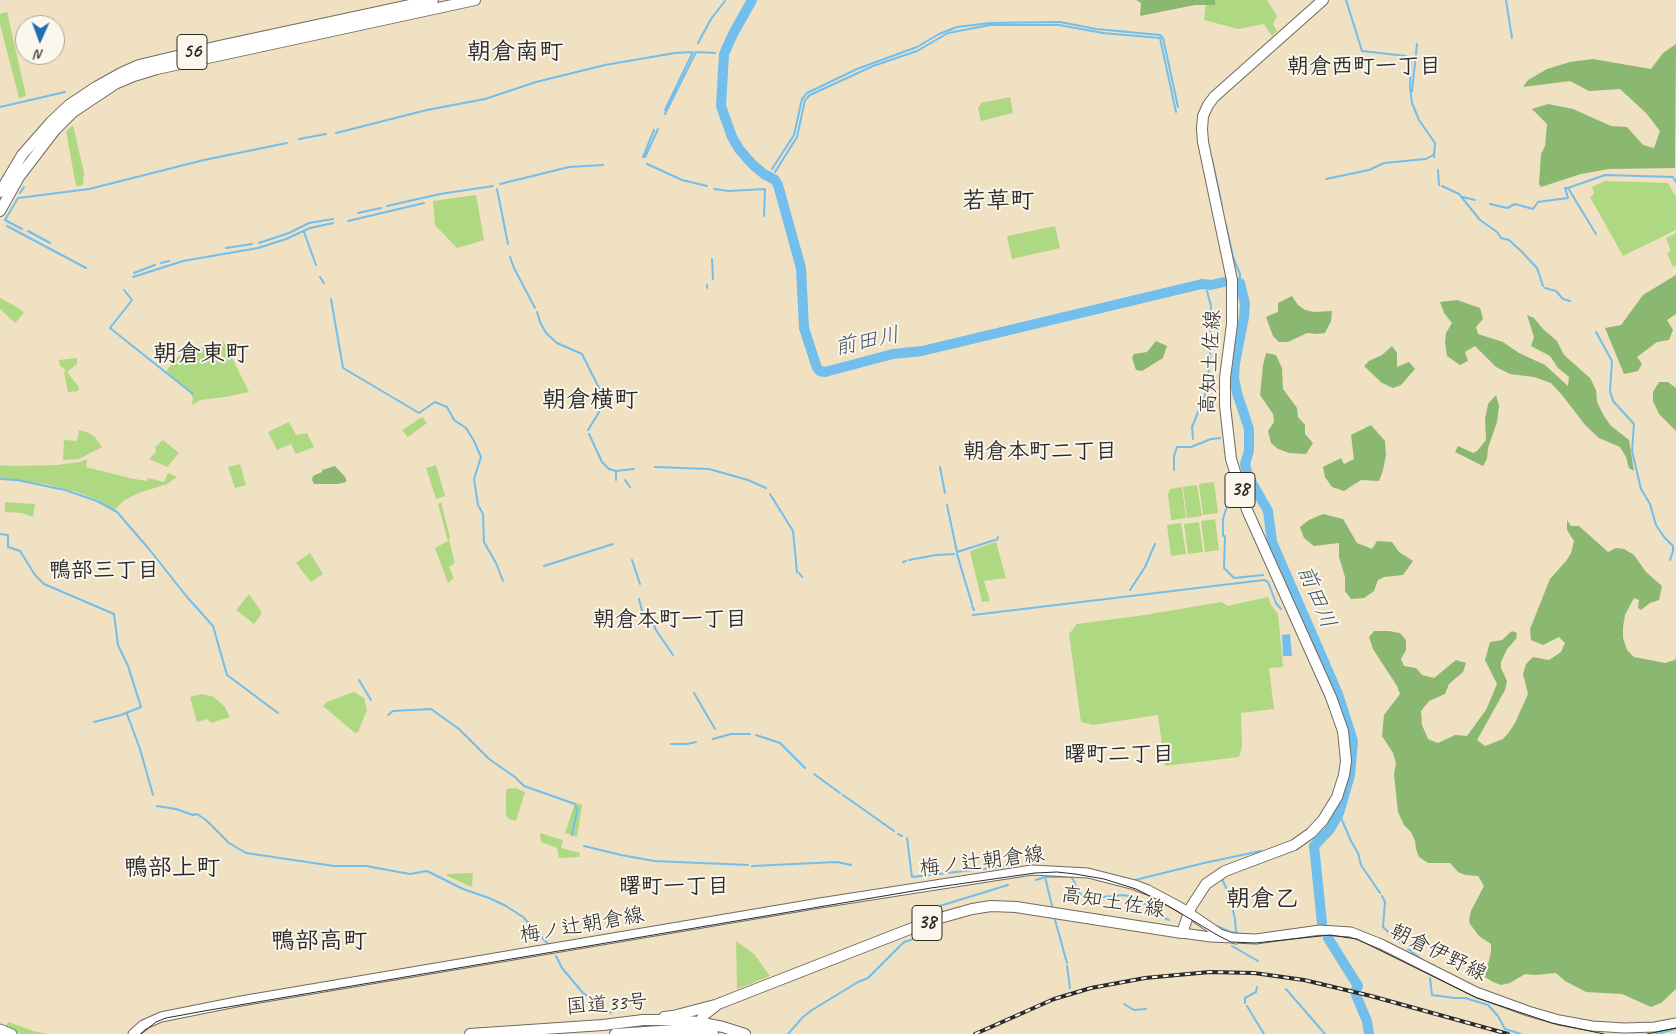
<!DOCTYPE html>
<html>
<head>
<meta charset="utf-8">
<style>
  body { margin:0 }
  #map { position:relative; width:1676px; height:1034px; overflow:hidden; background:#efe1c1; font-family:Caveat,sans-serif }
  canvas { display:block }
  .north { position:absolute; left:15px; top:15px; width:50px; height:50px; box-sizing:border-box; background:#fbf7ec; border:1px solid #a8a59f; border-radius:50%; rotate:182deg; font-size:14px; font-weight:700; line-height:20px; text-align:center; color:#2b2b2b }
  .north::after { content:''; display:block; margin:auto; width:18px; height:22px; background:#1f6fb2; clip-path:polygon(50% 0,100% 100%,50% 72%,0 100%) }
</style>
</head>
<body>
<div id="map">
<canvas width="1676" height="1034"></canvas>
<div class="north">N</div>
</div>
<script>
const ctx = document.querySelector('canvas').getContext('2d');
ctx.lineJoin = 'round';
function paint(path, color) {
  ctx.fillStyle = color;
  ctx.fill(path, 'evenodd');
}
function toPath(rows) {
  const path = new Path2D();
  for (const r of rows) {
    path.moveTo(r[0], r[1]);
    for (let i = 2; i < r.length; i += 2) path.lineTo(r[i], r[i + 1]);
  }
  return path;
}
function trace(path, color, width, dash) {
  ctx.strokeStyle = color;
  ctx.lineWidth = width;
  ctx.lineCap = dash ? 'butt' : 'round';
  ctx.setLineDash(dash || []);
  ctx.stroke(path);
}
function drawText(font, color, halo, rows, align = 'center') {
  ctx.font = font + ' Caveat,"Klee One",sans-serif';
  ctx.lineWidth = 4;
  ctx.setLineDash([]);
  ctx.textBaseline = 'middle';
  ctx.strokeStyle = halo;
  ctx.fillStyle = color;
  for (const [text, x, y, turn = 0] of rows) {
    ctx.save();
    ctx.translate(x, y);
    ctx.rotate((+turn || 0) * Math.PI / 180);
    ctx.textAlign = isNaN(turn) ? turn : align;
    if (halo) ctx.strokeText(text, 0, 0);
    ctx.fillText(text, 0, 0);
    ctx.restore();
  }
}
const green = toPath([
  [1215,0,1267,0,1277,16,1273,24,1277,31,1272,36,1264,24,1238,29,1204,20,1206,5,1215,5],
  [7,12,26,96,19,98,0,24,0,14],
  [1010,97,1013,113,981,121,978,108,981,103],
  [73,125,84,173,83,185,76,186,66,131],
  [1605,181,1668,183,1676,197,1676,230,1623,256,1590,197,1594,194,1592,187],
  [476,195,484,240,457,248,435,225,433,201],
  [1055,226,1060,248,1012,259,1007,236],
  [1676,233,1676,265,1673,267,1667,253,1671,251,1666,238],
  [0,298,20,309,24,313,15,323,0,309],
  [224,342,249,392,225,397,200,400,192,405,193,398,189,391,166,372,174,360,188,350],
  [77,358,77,364,67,372,79,387,78,391,68,392,64,372,66,370,60,366,59,360],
  [422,417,427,423,408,437,402,430],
  [289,422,296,435,307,433,314,447,296,454,291,444,277,450,268,432],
  [79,430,89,433,95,437,102,447,79,459,63,460,64,440,77,441],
  [163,440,179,453,167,467,149,459,156,452,155,447],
  [87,459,86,467,134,479,147,481,148,478,164,482,168,473,177,477,167,484,139,493,123,501,115,510,98,500,77,492,45,484,0,478,0,465,14,466,57,465,80,462],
  [240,464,246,485,235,488,228,467],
  [436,465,445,496,436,499,426,468],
  [1214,482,1218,513,1203,515,1199,484],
  [1197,485,1202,516,1187,518,1183,487],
  [1182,487,1186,518,1171,520,1168,494,1170,489],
  [5,502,35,504,33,517,22,513,5,512],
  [441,502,450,537,449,540,455,563,449,567,454,578,448,583,435,548,448,541,438,504],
  [1215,519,1219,550,1205,552,1201,521],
  [1199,522,1203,552,1188,554,1184,524],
  [1181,523,1186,554,1171,556,1167,525],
  [996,542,1006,578,984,581,990,601,982,602,970,551],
  [310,553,323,574,311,582,296,563],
  [249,594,262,613,254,624,236,610],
  [1268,597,1271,605,1278,614,1283,667,1269,668,1274,709,1241,713,1242,746,1239,757,1165,766,1158,715,1093,725,1081,722,1069,634,1077,624,1145,615,1221,602,1228,606],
  [354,692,364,698,367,710,358,732,355,733,323,706,327,702],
  [202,694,214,697,225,707,230,717,211,723,207,719,197,722,190,697],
  [516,788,525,792,516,821,509,819,506,815,506,791,507,789],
  [575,803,582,805,577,837,565,833],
  [540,833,563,840,561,848,580,853,579,857,559,858,557,848,541,842],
  [473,873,472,887,447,876,447,874],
  [736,941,754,954,770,976,737,989],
  [9,1022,33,1031,47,1034,21,1034,4,1027]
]);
const forest = toPath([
  [1136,0,1215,0,1215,5,1195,5,1140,16,1141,3],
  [1676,44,1675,168,1609,169,1581,174,1541,187,1539,184,1541,154,1545,146,1547,124,1532,109,1548,104,1573,109,1611,126,1627,127,1643,145,1654,148,1660,131,1646,113,1620,89,1589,91,1570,81,1523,87,1528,80,1547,69,1570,62,1593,59,1651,69,1663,53],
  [1676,275,1676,314,1667,320,1673,330,1669,340,1657,342,1637,357,1642,364,1638,371,1624,374,1605,328,1621,325,1643,295],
  [1292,296,1298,305,1305,310,1314,312,1332,311,1331,321,1325,333,1316,334,1307,333,1288,342,1279,342,1273,336,1266,317,1278,312,1278,303],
  [1457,300,1480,308,1483,319,1476,327,1478,334,1503,342,1519,353,1545,365,1568,386,1569,377,1558,368,1550,356,1531,346,1534,337,1527,315,1534,318,1543,329,1557,341,1564,355,1590,378,1596,390,1597,402,1604,416,1611,426,1629,440,1634,471,1629,468,1626,457,1620,447,1599,438,1586,426,1562,395,1551,383,1534,377,1510,374,1496,367,1475,346,1465,352,1468,361,1460,365,1447,356,1445,342,1446,333,1452,323,1444,313,1440,302],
  [1156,341,1167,346,1163,358,1142,371,1136,370,1132,358,1134,354,1147,352],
  [1392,346,1397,353,1397,367,1409,362,1415,369,1401,385,1393,388,1382,383,1364,366,1369,361,1382,355],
  [1266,353,1276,355,1282,368,1283,389,1297,408,1298,417,1305,425,1305,434,1313,443,1306,454,1289,453,1278,449,1271,443,1268,431,1274,422,1273,414,1260,395,1263,365],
  [1659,382,1668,382,1676,388,1676,431,1659,414,1653,401,1653,392],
  [1496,395,1499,406,1497,422,1488,448,1487,459,1483,466,1455,452,1458,446,1473,453,1477,451,1486,440,1485,419,1488,404],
  [1371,425,1385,441,1386,455,1383,470,1379,481,1361,480,1344,491,1332,487,1325,477,1323,467,1341,458,1344,464,1354,459,1351,435],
  [335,466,346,478,346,482,338,484,314,484,312,480,313,476,322,472,322,470],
  [1323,514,1343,519,1357,543,1372,549,1377,541,1392,542,1399,552,1413,561,1403,575,1384,577,1378,580,1374,591,1364,598,1351,599,1345,591,1345,577,1339,557,1339,543,1314,546,1304,538,1300,527,1309,520],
  [1567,520,1571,526,1579,526,1608,552,1616,548,1624,549,1634,555,1646,572,1662,586,1659,600,1650,603,1641,610,1638,608,1639,600,1634,598,1625,615,1623,627,1623,638,1627,650,1634,657,1665,663,1675,660,1676,657,1676,989,1661,1003,1651,1007,1622,994,1586,992,1565,981,1556,973,1535,975,1525,974,1510,983,1501,985,1493,982,1485,977,1491,952,1491,944,1479,936,1470,924,1469,920,1471,911,1484,886,1478,876,1465,875,1458,872,1450,863,1428,863,1419,857,1416,849,1415,841,1411,832,1404,825,1398,812,1394,774,1396,763,1393,753,1382,736,1384,715,1400,694,1397,686,1373,649,1369,637,1374,631,1389,631,1400,633,1406,640,1406,650,1401,659,1404,666,1416,668,1422,675,1434,678,1456,660,1466,663,1463,672,1449,684,1445,694,1429,701,1421,711,1422,725,1428,739,1438,743,1455,735,1467,736,1486,710,1497,684,1485,660,1490,642,1502,640,1512,631,1517,633,1516,639,1507,649,1501,662,1501,668,1507,681,1505,690,1477,740,1485,746,1503,739,1509,732,1515,723,1528,694,1523,674,1526,664,1533,657,1549,660,1561,652,1565,643,1559,637,1543,645,1531,640,1530,629,1550,579,1566,561,1571,553,1574,541,1567,530]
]);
const water = toPath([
  [1290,634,1292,656,1283,656,1282,635]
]);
const stream = toPath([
  [1346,0,1362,51,1406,56,1411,61,1410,87,1412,103,1419,120,1435,143,1434,157],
  [1506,0,1512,38],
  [698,43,711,19,725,1],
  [696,52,715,53],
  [721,54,724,54],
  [1412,91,1417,44],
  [0,107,65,92],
  [665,110,693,52],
  [665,114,696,52],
  [336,133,427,110,485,99,536,82,605,65,675,53,693,52],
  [299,139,326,134],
  [643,157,654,130],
  [645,157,658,129],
  [1212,159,1222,206],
  [647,164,682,180,707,186],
  [772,169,794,135,802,99,807,93,857,69,917,47,939,34,957,27,990,23,1060,22,1096,29,1160,35,1163,38,1178,107],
  [1438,170,1439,185],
  [775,172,797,137,805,100,810,95,873,66,917,51,948,33,990,25,1059,25,1103,33,1160,38,1176,112],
  [1326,179,1369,170,1384,163,1426,159,1433,155],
  [500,184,569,167,603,165],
  [1442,186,1459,194,1480,220,1497,232,1501,238,1509,240,1521,251,1537,268,1543,286],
  [1568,188,1605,175,1673,177,1676,182],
  [497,189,508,244],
  [714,189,729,191,765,189,764,216],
  [20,193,24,187],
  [1463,197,1475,200],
  [1490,204,1507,208,1515,204,1533,209,1538,202,1568,198,1565,188,1568,188,1596,234],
  [387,206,440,194,493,186],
  [358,213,381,208],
  [348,221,424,203],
  [1226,225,1233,257,1240,274,1240,283],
  [7,226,86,268],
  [22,229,5,220,18,198,89,189,204,160,287,143],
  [28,231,50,243],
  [304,232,316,265],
  [259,243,289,233,309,223,333,219],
  [226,248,252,244],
  [510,257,514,268,535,308],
  [712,259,713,279],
  [161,263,169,261],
  [134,273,155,265],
  [133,277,183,261,258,248,286,239,310,228,333,223],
  [320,277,324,283],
  [707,285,707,288],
  [1545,288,1556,291,1563,299,1570,301],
  [124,290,132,300,110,328,193,394],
  [331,299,343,368,419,413,435,402,447,407,454,420,466,428,474,441,481,457,474,479,478,505,483,514,484,542,496,563,503,581],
  [537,312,540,322,546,333,557,343,582,354,601,392,601,406,598,414,588,430],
  [1596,332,1612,361,1610,391,1613,401,1634,424,1632,451,1641,489,1650,504,1656,525,1664,537,1673,546,1673,551,1670,560],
  [589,434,602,462,609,469,616,471,634,469],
  [1193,439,1192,427,1205,395,1210,362,1211,306,1207,291],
  [655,467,709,469,748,480,766,488],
  [940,467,945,493],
  [1174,470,1174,456,1177,447,1191,447,1211,439,1220,438],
  [0,479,17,480,65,490,97,501,117,512,149,549,187,597,213,626,227,675,278,713],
  [616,480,616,473],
  [625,480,630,487],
  [770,494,793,531,797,572],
  [947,505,957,552],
  [0,534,8,535,8,547,20,551,35,575,44,584,114,614,118,645,128,666,141,707,121,715,94,722],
  [1223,536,1223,519,1232,491],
  [1225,536,1224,568,1234,578,1263,575],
  [997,540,998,537],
  [957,552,995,540],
  [957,554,972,604],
  [632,560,640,584],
  [909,560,936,555,954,554],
  [903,562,906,561],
  [544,566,613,544],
  [799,573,802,577],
  [1130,590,1145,567,1155,544],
  [639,599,642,611],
  [972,606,974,610],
  [648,612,656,630,673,655],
  [973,615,1264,580,1268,582,1276,603,1281,609],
  [359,680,371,700],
  [694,693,715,729],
  [127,714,140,749,153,795],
  [388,715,393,711,431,709,459,729,489,759,515,777,524,786,575,804,577,811,572,835],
  [756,735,780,743,805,768],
  [713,739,731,734,750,734],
  [671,744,687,744,696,742],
  [814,774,840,793],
  [843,795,894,831],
  [157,806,176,809,193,815,197,814,206,820,229,843,246,853,334,866,366,866,410,874,427,871,463,889,489,898,506,906,523,917,549,945],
  [1339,813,1351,841,1358,853,1361,865,1380,893],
  [898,834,902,836],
  [907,838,912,877,1008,866],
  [584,846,621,855,654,861,748,865],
  [752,866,837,862,851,865],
  [1045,877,1052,906],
  [1221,877,1229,894,1235,919,1236,932],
  [1036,880,1045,877,1071,877,1074,881,1078,892,1084,897,1093,898,1122,895,1136,897,1160,916,1169,920],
  [1135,880,1204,863,1261,851],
  [1382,896,1385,902,1383,927,1403,945],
  [916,919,933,908,1008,885],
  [1055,920,1067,963],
  [1217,926,1230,932,1238,933],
  [1232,946,1258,961],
  [1408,949,1428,964],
  [556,956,562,968,583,993,611,1013],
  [1067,966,1070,988],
  [1430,978,1432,995,1454,998,1465,998,1488,1005,1498,1016,1505,1029,1521,1034],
  [1286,989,1325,1034],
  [1245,1003,1245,998,1256,992,1257,987],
  [1124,1004,1134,1010,1146,1009],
  [1247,1006,1264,1034],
  [788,1034,803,1017,812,1010,858,982,868,978,904,942,911,940,918,935],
  [1656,1034,1676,1029]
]);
const river = toPath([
  [752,0,733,34,724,54,721,106,732,137,739,149,752,164,764,174,775,180,778,185,801,268,804,328,817,368,820,371,825,372,893,354,922,351,1202,284,1211,285,1228,281],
  [1236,282,1240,283,1245,304,1244,317,1235,363,1234,378,1237,393,1249,429,1249,451,1245,464,1248,476,1268,511,1272,542,1338,694,1353,741,1350,775,1339,813,1330,829,1314,846,1322,923],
  [1328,938,1358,986,1356,990],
  [1356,995,1367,1021,1369,1034]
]);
const secondary = toPath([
  [1182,933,1211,937,1256,939,1320,930,1351,932,1381,944,1476,992,1528,1011,1559,1020,1592,1026,1624,1028,1655,1027,1676,1023],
  [0,1029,12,1034],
  [133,1034,143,1025,161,1017,241,1001,820,903,1032,870,1088,873,1135,885,1148,890,1180,907,1220,934,1236,939]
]);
const primary = toPath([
  [664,1017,673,1016,715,1005],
  [695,1029,704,1015,718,1004,933,920,972,909,991,906,1016,907,1182,933,1191,907,1206,884,1225,871,1294,845,1311,833,1323,820,1337,797,1344,775,1346,761,1343,731,1331,697,1247,510,1231,459,1225,406,1225,378,1232,324,1232,280,1203,142,1202,129,1203,116,1208,105,1214,97,1323,0]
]);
const trunk = toPath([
  [0,192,22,155,51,122,69,105,96,87,121,73,139,65,219,46,433,0],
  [0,211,19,177,55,130,73,112,115,84,134,76,157,69,475,0],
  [470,1034,603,1025,643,1020,675,1020,698,1022,723,1027,745,1034],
  [615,1034,674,1030,694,1031,713,1034]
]);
const tram = toPath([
  [141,1034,156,1022,166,1018,204,1011,931,888,1035,873,1057,872,1075,874,1104,879,1136,889,1158,900,1219,936,1231,942,1255,943,1330,935,1357,939,1477,998,1552,1023,1604,1034],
  [1647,1034,1676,1028]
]);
const rail = toPath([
  [975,1034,1054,999,1091,988,1145,978,1210,972,1254,973,1304,980,1371,996,1508,1034]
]);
const shields = [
  [192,52,30],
  [1240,490,30],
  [927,923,30]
];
const shieldNames = [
  ["56",192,52],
  ["38",1240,490],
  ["38",927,923]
];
const streetNames = [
  ["高知土佐線",1211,362,-87],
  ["梅ノ辻朝倉線",982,862,-7],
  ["高知土佐線",1113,903,9],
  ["梅ノ辻朝倉線",582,926,-10],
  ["朝倉伊野線",1438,953,26],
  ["国道33号",607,1005,-4]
];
const neighbourhoodNames = [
  ["朝倉西町一丁目",1364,67],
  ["朝倉本町二丁目",1040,452],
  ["鴨部三丁目",104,571],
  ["朝倉本町一丁目",670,620],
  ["曙町二丁目",1119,755],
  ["曙町一丁目",674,887]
];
const waterNames = [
  ["前田川",867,342,-12],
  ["前田川",1316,597,67]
];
const quarterNames = [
  ["朝倉南町",515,53],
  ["若草町",998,202],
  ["朝倉東町",201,355],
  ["朝倉横町",590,401],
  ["鴨部上町",172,869],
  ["朝倉乙",1262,900],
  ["鴨部高町",319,942]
];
paint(green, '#afd883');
paint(forest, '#8bb871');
paint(water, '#72beec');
trace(stream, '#72beec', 2);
trace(river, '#72beec', 10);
trace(secondary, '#706b60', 11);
trace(primary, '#706b60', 12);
trace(trunk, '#706b60', 12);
trace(secondary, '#fff', 9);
trace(primary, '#fff', 10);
trace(trunk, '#fff', 10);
trace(tram, '#2b2b2b', 1);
trace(rail, '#2b2b2b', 4);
trace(rail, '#fbf7ec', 2, [5.5]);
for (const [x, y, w] of shields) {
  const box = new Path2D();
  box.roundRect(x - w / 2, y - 17.5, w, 35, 4);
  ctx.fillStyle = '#fbf7ec';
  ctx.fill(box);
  trace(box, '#2b2b2b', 1);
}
drawText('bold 20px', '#2b2b2b', null, shieldNames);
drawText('21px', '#2b2b2b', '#fbf7ec', streetNames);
drawText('bold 22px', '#2b2b2b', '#fbf7ec', neighbourhoodNames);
drawText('italic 22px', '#405765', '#fbf7ec', waterNames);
drawText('bold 24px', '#2b2b2b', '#fbf7ec', quarterNames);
</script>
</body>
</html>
